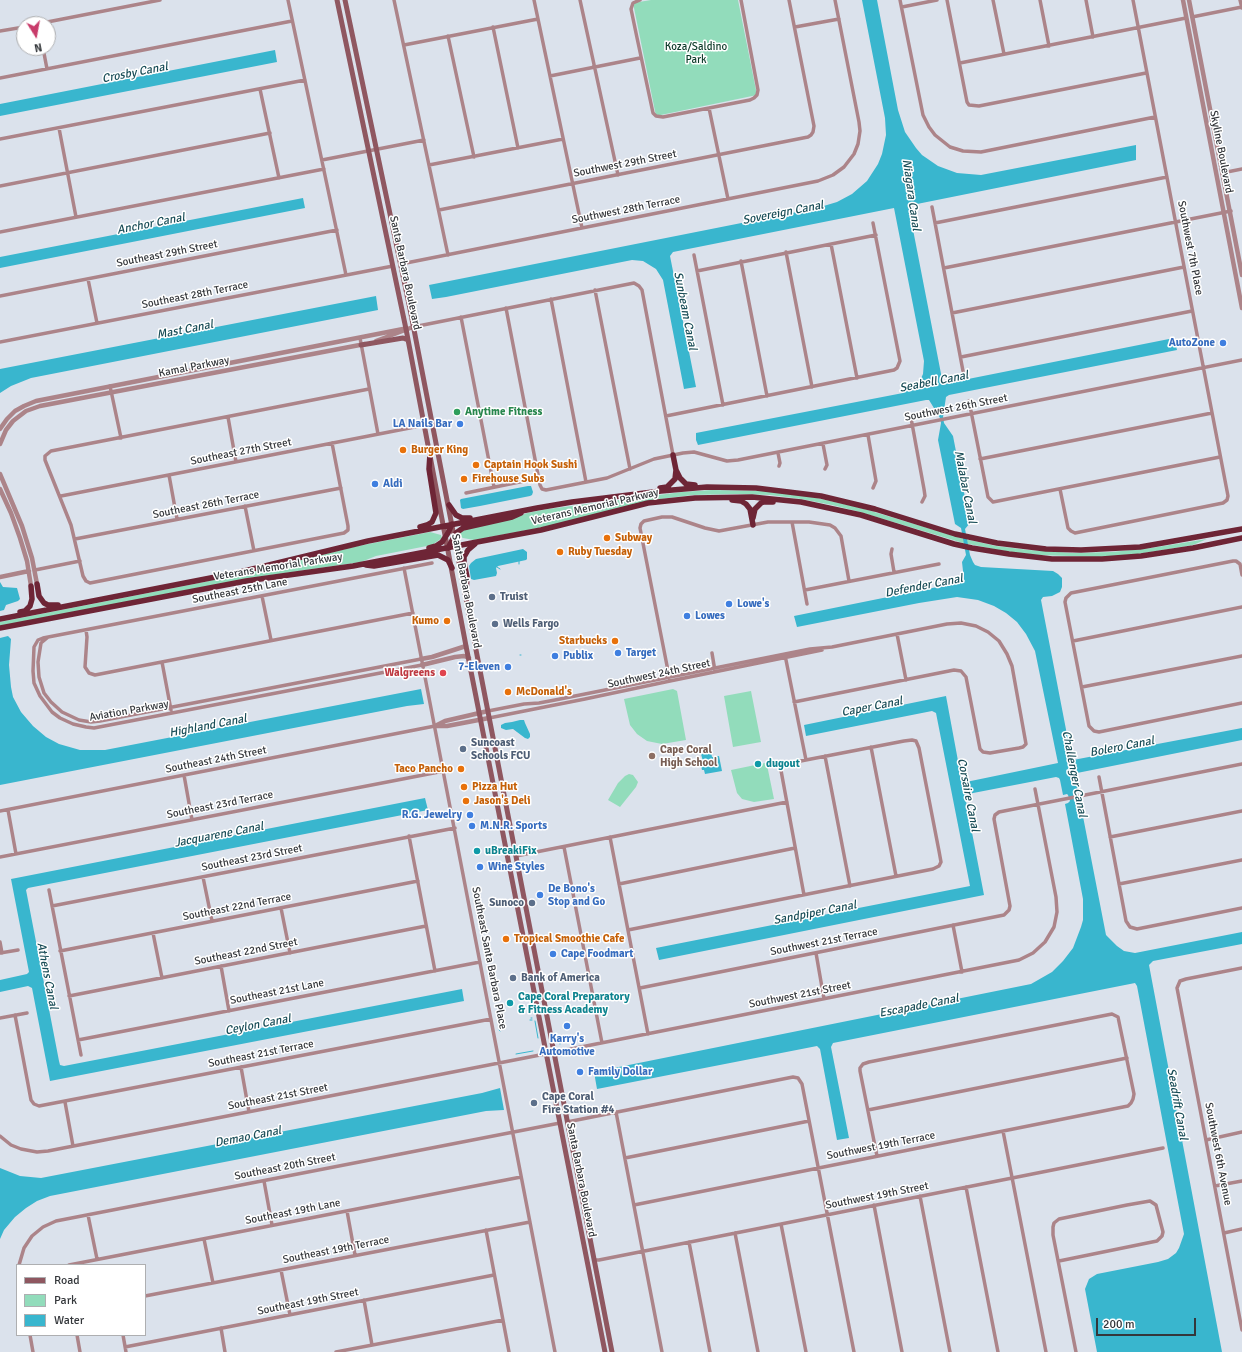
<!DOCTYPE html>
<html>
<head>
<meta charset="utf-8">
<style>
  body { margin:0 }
  #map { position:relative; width:1242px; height:1352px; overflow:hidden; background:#dbe2ec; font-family:Signika,sans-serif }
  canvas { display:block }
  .legend { position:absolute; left:16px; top:1264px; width:130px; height:72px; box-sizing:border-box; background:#fff; border:1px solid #aeafb1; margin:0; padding:5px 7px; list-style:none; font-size:12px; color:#34373b }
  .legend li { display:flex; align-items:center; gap:8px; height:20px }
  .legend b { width:20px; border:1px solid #aeafb1 }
  .north { position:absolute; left:16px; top:16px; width:40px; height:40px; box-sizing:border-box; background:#fff; border:1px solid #aeafb1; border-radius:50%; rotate:169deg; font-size:11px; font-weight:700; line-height:16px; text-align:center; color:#34373b }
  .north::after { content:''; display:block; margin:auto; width:14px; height:18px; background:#c83b6a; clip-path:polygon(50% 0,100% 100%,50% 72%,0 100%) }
  .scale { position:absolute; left:1096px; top:1318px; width:100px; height:18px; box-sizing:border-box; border:2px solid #34373b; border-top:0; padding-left:5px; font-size:12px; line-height:14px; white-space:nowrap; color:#34373b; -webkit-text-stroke:3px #fff; paint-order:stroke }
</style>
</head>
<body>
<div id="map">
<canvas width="1242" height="1352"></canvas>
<ul class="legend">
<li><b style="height:5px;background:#8f5760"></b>Road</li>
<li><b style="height:11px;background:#92dcbb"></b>Park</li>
<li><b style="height:11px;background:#39b6ce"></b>Water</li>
</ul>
<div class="north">N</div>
<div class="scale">200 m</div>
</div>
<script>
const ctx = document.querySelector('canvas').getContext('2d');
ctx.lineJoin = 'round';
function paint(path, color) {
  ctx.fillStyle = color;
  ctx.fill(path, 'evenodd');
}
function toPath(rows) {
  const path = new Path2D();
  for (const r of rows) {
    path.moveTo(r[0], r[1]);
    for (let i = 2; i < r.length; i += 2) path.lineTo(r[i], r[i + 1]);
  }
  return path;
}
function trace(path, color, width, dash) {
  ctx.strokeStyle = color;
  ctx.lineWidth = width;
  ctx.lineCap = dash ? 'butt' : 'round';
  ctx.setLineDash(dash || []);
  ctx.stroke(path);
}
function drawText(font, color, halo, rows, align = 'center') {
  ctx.font = font + ' Signika,sans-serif';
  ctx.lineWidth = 3;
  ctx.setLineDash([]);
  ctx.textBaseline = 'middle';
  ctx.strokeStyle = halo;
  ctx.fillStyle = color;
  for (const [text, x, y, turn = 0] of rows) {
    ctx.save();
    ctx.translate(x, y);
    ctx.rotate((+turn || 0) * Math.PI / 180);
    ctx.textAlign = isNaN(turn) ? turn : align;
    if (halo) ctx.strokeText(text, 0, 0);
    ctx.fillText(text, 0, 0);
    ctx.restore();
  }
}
const green = toPath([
  [651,0,738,0,757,95,656,116,633,3],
  [712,490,764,491,808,496,861,508,961,538,996,546,1029,550,1073,553,1112,552,1151,548,1207,539,1193,545,1138,554,1099,557,1038,555,1005,551,963,543,860,512,832,505,801,499,770,495,736,494,693,495,652,500,549,526,474,540,463,538,461,537,460,533,465,530,466,530,466,529,512,519,527,513,548,509,682,492],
  [430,532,441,535,442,538,432,545,376,556,361,562,244,579,0,626,0,622,235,576,358,546],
  [673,689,677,691,686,740,662,744,647,741,637,734,630,725,624,699],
  [751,691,761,742,733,747,724,696],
  [765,763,767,765,774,799,754,802,742,799,737,793,731,770],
  [629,774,633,775,638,782,636,787,620,807,608,800,618,783,625,776]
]);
const water = toPath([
  [862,0,877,0,898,110,905,132,916,148,922,155,938,166,957,173,981,175,1136,145,1136,160,912,205,910,206,909,209,943,384,1174,338,1177,350,949,395,946,397,943,417,944,423,953,436,970,523,965,529,970,555,973,562,975,565,981,567,1053,571,1058,574,1062,578,1062,587,1060,592,1052,596,1043,597,1041,600,1069,745,1073,760,1242,728,1242,740,1077,773,1076,778,1078,788,1073,794,1074,801,1080,801,1106,935,1117,946,1124,951,1135,953,1242,932,1242,944,1153,961,1149,965,1222,1352,1097,1352,1085,1289,1089,1279,1097,1274,1158,1262,1168,1259,1176,1253,1179,1248,1184,1234,1137,986,1135,983,833,1043,831,1047,849,1138,837,1140,820,1049,817,1046,597,1089,594,1072,1031,984,1052,972,1063,961,1073,948,1081,927,1083,920,1083,899,1065,804,1068,803,1070,801,1068,795,1067,794,1063,795,1060,780,1059,778,1056,777,968,794,965,796,984,895,659,960,656,948,970,886,936,713,932,711,806,736,804,725,946,696,961,777,964,782,966,782,1058,763,1035,651,1026,634,1017,622,1006,613,994,606,978,600,957,597,919,603,797,627,794,616,962,582,964,580,962,562,966,555,961,528,955,524,938,440,941,423,940,418,929,400,926,400,698,445,696,440,696,433,903,393,919,383,923,374,924,361,894,208,673,252,670,256,696,387,684,389,663,280,656,269,643,261,632,260,446,297,432,299,429,285,817,208,837,202,852,194,867,181,878,164,882,154,886,135,885,118],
  [275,50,277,62,0,116,0,104],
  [303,198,305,208,0,268,0,257],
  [376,296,378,310,31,378,11,386,0,393,0,369],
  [528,486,531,486,533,492,532,495,530,496,480,506,463,509,461,508,460,500,461,499],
  [523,549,527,552,527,559,526,560,498,566,496,568,497,573,496,576,474,580,471,579,469,566,471,563,476,559],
  [0,582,3,587,17,588,20,599,18,601,6,605,4,610,0,611],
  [8,636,11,639,9,665,11,687,13,697,21,712,33,726,46,737,59,744,80,750,105,750,421,689,424,704,407,706,0,785,0,638],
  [520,720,524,720,525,723,530,734,530,737,528,739,525,738,513,729,506,730,501,728,501,725,505,723,512,722],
  [711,752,712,757,719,756,722,771,705,774,704,770,702,770,701,766,704,765,701,754],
  [425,798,428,810,28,888,26,890,27,895,59,1061,60,1065,64,1066,462,989,464,1001,50,1081,32,988,28,986,0,992,0,980,27,974,29,972,11,879],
  [500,1088,504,1110,486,1111,50,1196,37,1201,26,1208,15,1217,4,1230,0,1239,0,1168,20,1176,41,1178,482,1093]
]);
const stream = toPath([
  [519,561,519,564],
  [497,567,500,569],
  [519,624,521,624],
  [514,625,515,625],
  [520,655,521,655],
  [531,1018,532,1018],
  [530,1020,532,1020],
  [535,1021,538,1038],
  [499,1030,500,1031],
  [560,1044,560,1043],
  [516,1054,533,1051]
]);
const minor = toPath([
  [288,0,346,275],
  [394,0,448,255],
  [534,0,582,228],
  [580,0,618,175],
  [640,0,633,3,631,9,636,33,653,113,656,116,663,117,750,100,754,98,757,95,758,90,741,0],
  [900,0,923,115,929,127,935,135,950,147,963,151,981,152,1155,117],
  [947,0,967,102,969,105,979,106,1146,73],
  [993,0,1004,54],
  [1040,0,1049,46],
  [1086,0,1093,37],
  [1240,0,1242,8],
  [902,7,937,0],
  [1192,17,1242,7],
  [37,24,160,0],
  [493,27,518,148],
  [795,27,839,19],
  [0,31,24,27],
  [448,36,474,157],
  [404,45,538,19],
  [43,48,47,69],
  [960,63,1186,18],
  [550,76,640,58],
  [0,78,292,21],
  [260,89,279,178],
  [709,108,728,199],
  [59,128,76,217],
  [0,139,305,80],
  [322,160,424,140],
  [429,165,563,139],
  [1222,173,1242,169],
  [0,186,270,133],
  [932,207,963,371],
  [439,210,808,137,811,135,813,132,814,126,789,0],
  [935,223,1167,177],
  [0,232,324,169],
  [831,244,857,378],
  [786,252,812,387],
  [694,255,723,405],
  [741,261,767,396],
  [401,264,818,181,833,175,844,167,854,154,858,144,860,131,859,122,835,0],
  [944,268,1231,211],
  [697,271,876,235],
  [88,279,97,323],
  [595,290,630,469],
  [0,296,337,230],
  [551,299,586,482],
  [506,308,540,485,542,489,546,490,607,478,654,459,683,453,694,452,727,461,738,460,1242,360],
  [952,313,1184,267],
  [461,317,494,487],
  [413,327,629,284,634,283,639,286,642,290,673,455],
  [360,338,378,434],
  [0,342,393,266],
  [961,357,1192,311],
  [110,386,121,438],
  [969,401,988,497,993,502,1220,457],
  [666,416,894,370,897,368,900,361,873,223],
  [228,417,236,462],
  [911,418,924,489,925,496,922,502],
  [868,435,876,481,873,488],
  [332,443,348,526,348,530,344,533,90,583,86,581,83,576,71,525,45,460,45,456,51,451,369,389],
  [823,444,827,465,825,469],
  [778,453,780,463,779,466],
  [980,459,1212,413],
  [169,475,177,519],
  [1060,489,1068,528,1071,531,1075,533,1223,503,1227,500,1228,496,1133,0],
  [466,493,539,478],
  [61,496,425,425],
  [245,506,254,551],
  [792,522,807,604],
  [75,539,341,488],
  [892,549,891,554,894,572],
  [404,568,555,1352],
  [35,570,80,561],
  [1242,575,1240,564,1236,561,1233,561,1071,593,1066,598,1065,602,1089,726,1094,731,1099,732,1242,703],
  [805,590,939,564],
  [262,596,271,640],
  [86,630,87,637,85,667,89,673,95,675,413,613],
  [897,634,906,680],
  [47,638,41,643,38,662,39,677,44,693,51,702,62,712,79,720,91,722,100,721,421,659],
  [1073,641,1242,607],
  [712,653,715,671],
  [785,655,806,760],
  [162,662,171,710],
  [422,665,94,728,86,727,73,724,60,718,52,712,40,696,34,683,33,671,34,647,38,640,43,638,432,563],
  [670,681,640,528,641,524,644,521,662,517,672,517,705,528,719,531,768,522,809,522,830,525,835,528,841,536,849,581],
  [1082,687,1242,656],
  [488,711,524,704,539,703,555,700,810,649,832,647,947,624,961,623,976,626,988,632,999,641,1007,654,1012,666,1026,744,1023,747,1019,748,990,753,983,752,980,749,966,677,961,671,954,670,794,702],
  [489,718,585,699,670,681,822,650],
  [871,747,896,876],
  [825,756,850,886],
  [184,775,192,820],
  [1099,777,1126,921,1130,927,1137,929,1242,908],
  [8,810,16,854],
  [0,811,435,726],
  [409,836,435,971],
  [610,837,648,1034],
  [1110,837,1242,811],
  [564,847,602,1043],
  [516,856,787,802],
  [0,857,444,771],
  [203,877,212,921],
  [619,884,795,848],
  [1119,884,1242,860],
  [49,890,81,1055],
  [52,906,455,828],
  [281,908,290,953],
  [953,925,962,972],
  [628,930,933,869,939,866,941,862,939,851,919,748,916,741,912,740,904,741,780,765,804,895],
  [153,933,162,978],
  [0,942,2,953],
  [60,951,418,881],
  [0,953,18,950],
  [816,953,824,999],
  [221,966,229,1011],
  [1242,968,1186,979,1180,981,1177,988,1242,1330],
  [640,988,1004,915,1009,910,1010,906,994,819,995,815,999,812,1242,764],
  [69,996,426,926],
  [15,1015,31,1100,34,1104,39,1106,491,1019],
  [0,1018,27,1013],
  [78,1040,480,962],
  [241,1067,249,1112],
  [65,1102,73,1146],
  [868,1110,1127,1058],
  [616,1112,662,1352],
  [567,1122,793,1077,798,1078,802,1084,854,1352],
  [1003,1131,1046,1352],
  [0,1136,11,1145,21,1149,37,1152,48,1151,581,1047,1019,960,1033,953,1045,942,1054,927,1057,912,1056,897,1035,789],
  [1206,1140,1242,1132],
  [625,1158,809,1121],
  [264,1181,272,1225],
  [1215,1186,1242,1181],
  [966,1187,998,1352],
  [920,1196,950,1352],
  [634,1205,1128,1106,1131,1103,1133,1099,1134,1094,1118,1017,1112,1014,869,1062,863,1064,860,1068,860,1071,877,1156],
  [874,1205,902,1352],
  [347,1211,355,1255],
  [88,1215,97,1259],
  [781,1224,806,1352],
  [486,1230,509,1352],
  [735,1233,758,1352],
  [1224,1233,1242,1229],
  [204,1239,213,1283],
  [689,1242,710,1352],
  [594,1260,599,1260,756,1229,1163,1148],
  [1059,1261,1157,1241,1162,1236,1163,1232,1156,1205,1150,1201,1127,1205,1059,1219,1054,1223,1053,1227,1053,1235,1076,1352],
  [19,1265,24,1248,32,1236,43,1227,56,1221,560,1123],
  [69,1265,521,1177],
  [281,1270,290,1315],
  [145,1296,530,1222],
  [364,1300,372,1345],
  [221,1328,225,1352],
  [30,1335,33,1352],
  [77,1335,80,1352],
  [123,1335,126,1352],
  [125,1347,494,1275],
  [336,1352,503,1320]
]);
const tertiary = toPath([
  [1183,0,1242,308],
  [1189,0,1242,275],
  [376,341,413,327],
  [0,429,7,419,15,411,24,406,36,401,403,329],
  [0,444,6,430,13,421,26,411,40,406,365,344],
  [0,474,22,526,32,558,37,584],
  [0,489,11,513,20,538,27,561,31,586],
  [0,577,29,571],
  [421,659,432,657,466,646],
  [422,665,455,657,464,656,469,658],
  [435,726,445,721,488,711],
  [436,726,447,726,489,718]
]);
const secondary = toPath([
  [337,0,406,329,466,646,605,1352],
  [345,0,410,309,612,1352],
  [361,345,403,338,408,340]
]);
const trunk = toPath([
  [673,455,676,470,680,478,686,484,695,485],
  [660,488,667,487,675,479,676,470],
  [732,500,741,501,746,504,750,509,753,525],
  [449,505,456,515,462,518,470,518],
  [753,518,755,509,761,503,764,502,773,502],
  [420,527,427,525,432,522,436,513,429,469,430,454],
  [429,548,436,546,442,542,448,533,452,524],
  [448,548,456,533,463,528,512,517,521,513],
  [366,565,374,566,438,555,448,560,452,568],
  [37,584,39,596,44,603,48,605,58,605],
  [466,593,467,577,464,562,464,557,468,550,475,544],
  [20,612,25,611,30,606,32,599,31,586],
  [0,619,236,573,368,541,537,508,572,502,661,491,707,487,756,488,821,496,875,509,955,534,997,543,1046,549,1081,550,1140,547,1242,529],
  [0,628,246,581,353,566,477,542,541,530,648,503,695,498,752,497,801,502,861,515,954,544,972,548,1009,554,1052,559,1102,559,1141,556,1193,548,1242,538]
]);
const markers = [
  [1223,343,4,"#3f7fe0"],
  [457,412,4,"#2e9e5b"],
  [460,424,4,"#3f7fe0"],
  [403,450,4,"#e8710a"],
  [476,465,4,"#e8710a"],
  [464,479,4,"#e8710a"],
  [375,484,4,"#3f7fe0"],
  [607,538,4,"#e8710a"],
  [560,552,4,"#e8710a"],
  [492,597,4,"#5c6f8a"],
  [729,604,4,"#3f7fe0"],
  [687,616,4,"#3f7fe0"],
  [447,621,4,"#e8710a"],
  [495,624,4,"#5c6f8a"],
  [615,641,4,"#e8710a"],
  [618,653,4,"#3f7fe0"],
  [555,656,4,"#3f7fe0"],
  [508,667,4,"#3f7fe0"],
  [443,673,4,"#e0444e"],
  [508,692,4,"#e8710a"],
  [463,749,4,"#5c6f8a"],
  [652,756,4,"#8d6e63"],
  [758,764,4,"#0f9aa8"],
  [461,769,4,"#e8710a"],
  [464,787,4,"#e8710a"],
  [466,801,4,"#e8710a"],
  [470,815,4,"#3f7fe0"],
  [472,826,4,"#3f7fe0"],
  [477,851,4,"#0f9aa8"],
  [480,867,4,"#3f7fe0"],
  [540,895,4,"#3f7fe0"],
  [532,903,4,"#5c6f8a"],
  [506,939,4,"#e8710a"],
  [553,954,4,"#3f7fe0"],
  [513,978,4,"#5c6f8a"],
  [510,1003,4,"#0f9aa8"],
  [567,1026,4,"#3f7fe0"],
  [580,1072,4,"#3f7fe0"],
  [534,1103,4,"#5c6f8a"]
];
const parkNames = [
  ["Koza/Saldino",696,47],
  ["Park",696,60]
];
const streetNames = [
  ["Skyline Boulevard",1221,152,79],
  ["Southwest 29th Street",625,164,-11],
  ["Southwest 28th Terrace",626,210,-11],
  ["Southwest 7th Place",1190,248,79],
  ["Southeast 29th Street",167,254,-11],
  ["Santa Barbara Boulevard",405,273,78],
  ["Southeast 28th Terrace",195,295,-11],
  ["Kamal Parkway",194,367,-11],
  ["Southwest 26th Street",956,408,-11],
  ["Southeast 27th Street",241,452,-11],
  ["Southeast 26th Terrace",206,505,-11],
  ["Veterans Memorial Parkway",595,507,-13],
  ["Veterans Memorial Parkway",278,567,-9],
  ["Southeast 25th Lane",240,591,-11],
  ["Santa Barbara Boulevard",466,591,79],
  ["Southwest 24th Street",659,674,-12],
  ["Aviation Parkway",129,711,-10],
  ["Southeast 24th Street",216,760,-11],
  ["Southeast 23rd Terrace",220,805,-11],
  ["Southeast 23rd Street",252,858,-11],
  ["Southeast 22nd Terrace",237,907,-11],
  ["Southwest 21st Terrace",824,942,-11],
  ["Southeast 22nd Street",246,952,-11],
  ["Southeast Santa Barbara Place",489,958,79],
  ["Southeast 21st Lane",277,992,-11],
  ["Southwest 21st Street",800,995,-11],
  ["Southeast 21st Terrace",261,1054,-11],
  ["Southeast 21st Street",278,1097,-11],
  ["Southwest 19th Terrace",881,1146,-11],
  ["Southwest 6th Avenue",1218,1154,79],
  ["Southeast 20th Street",285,1167,-11],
  ["Santa Barbara Boulevard",581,1180,79],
  ["Southwest 19th Street",877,1196,-11],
  ["Southeast 19th Lane",293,1212,-11],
  ["Southeast 19th Terrace",336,1250,-11],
  ["Southeast 19th Street",308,1302,-11]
];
const shopNames = [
  ["AutoZone",1215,343,"right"],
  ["LA Nails Bar",452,424,"right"],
  ["Aldi",383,484],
  ["Lowe's",737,604],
  ["Lowes",695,616],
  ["Target",626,653],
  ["Publix",563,656],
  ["7-Eleven",500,667,"right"],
  ["R.G. Jewelry",462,815,"right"],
  ["M.N.R. Sports",480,826],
  ["Wine Styles",488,867],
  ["De Bono's",548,889],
  ["Stop and Go",548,902],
  ["Cape Foodmart",561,954],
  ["Karry's",567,1039,"center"],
  ["Automotive",567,1052,"center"],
  ["Family Dollar",588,1072]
];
const leisureNames = [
  ["Anytime Fitness",465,412]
];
const foodNames = [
  ["Burger King",411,450],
  ["Captain Hook Sushi",484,465],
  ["Firehouse Subs",472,479],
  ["Subway",615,538],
  ["Ruby Tuesday",568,552],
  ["Kumo",439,621,"right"],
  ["Starbucks",607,641,"right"],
  ["McDonald's",516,692],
  ["Taco Pancho",453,769,"right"],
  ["Pizza Hut",472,787],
  ["Jason's Deli",474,801],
  ["Tropical Smoothie Cafe",514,939]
];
const serviceNames = [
  ["Truist",500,597],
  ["Wells Fargo",503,624],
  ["Suncoast",471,743],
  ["Schools FCU",471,756],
  ["Sunoco",524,903,"right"],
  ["Bank of America",521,978],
  ["Cape Coral",542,1097],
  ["Fire Station #4",542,1110]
];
const healthNames = [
  ["Walgreens",435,673]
];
const educationNames = [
  ["Cape Coral",660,750],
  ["High School",660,763]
];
const cultureNames = [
  ["dugout",766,764],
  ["uBreakiFix",485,851],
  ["Cape Coral Preparatory",518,997],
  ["& Fitness Academy",518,1010]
];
const waterNames = [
  ["Crosby Canal",135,73,-11],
  ["Niagara Canal",911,195,82],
  ["Sovereign Canal",783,213,-11],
  ["Anchor Canal",151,224,-11],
  ["Sunbeam Canal",685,311,79],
  ["Mast Canal",185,330,-11],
  ["Seabell Canal",934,382,-11],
  ["Malabar Canal",965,487,79],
  ["Defender Canal",924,586,-11],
  ["Caper Canal",872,707,-11],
  ["Highland Canal",208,726,-11],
  ["Bolero Canal",1122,747,-11],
  ["Challenger Canal",1074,774,79],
  ["Corsaire Canal",968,795,79],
  ["Jacquarene Canal",219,835,-11],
  ["Sandpiper Canal",815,913,-11],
  ["Athens Canal",47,976,79],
  ["Escapade Canal",919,1006,-11],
  ["Ceylon Canal",258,1025,-11],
  ["Seadrift Canal",1177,1104,80],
  ["Demao Canal",248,1137,-11]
];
paint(green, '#92dcbb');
paint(water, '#39b6ce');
trace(stream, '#39b6ce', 1);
trace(minor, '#ac8489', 3.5);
trace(tertiary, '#ac8489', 4.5);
trace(secondary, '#8f5760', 5);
trace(trunk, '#6e2536', 5.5);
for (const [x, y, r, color] of markers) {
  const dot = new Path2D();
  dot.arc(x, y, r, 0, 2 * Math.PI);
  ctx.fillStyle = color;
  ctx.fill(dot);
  trace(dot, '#fff', 1.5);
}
drawText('11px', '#0d3a29', '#fff', parkNames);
drawText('11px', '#34373b', '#fff', streetNames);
drawText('bold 11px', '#366cbe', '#fff', shopNames, 'left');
drawText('bold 11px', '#27864d', '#fff', leisureNames, 'left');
drawText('bold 11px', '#c56008', '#fff', foodNames, 'left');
drawText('bold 11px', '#4e5e75', '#fff', serviceNames, 'left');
drawText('bold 11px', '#be3a42', '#fff', healthNames, 'right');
drawText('bold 11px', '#785e54', '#fff', educationNames, 'left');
drawText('bold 11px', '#0d838f', '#fff', cultureNames, 'left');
drawText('italic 12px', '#194d57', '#fff', waterNames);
</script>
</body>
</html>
